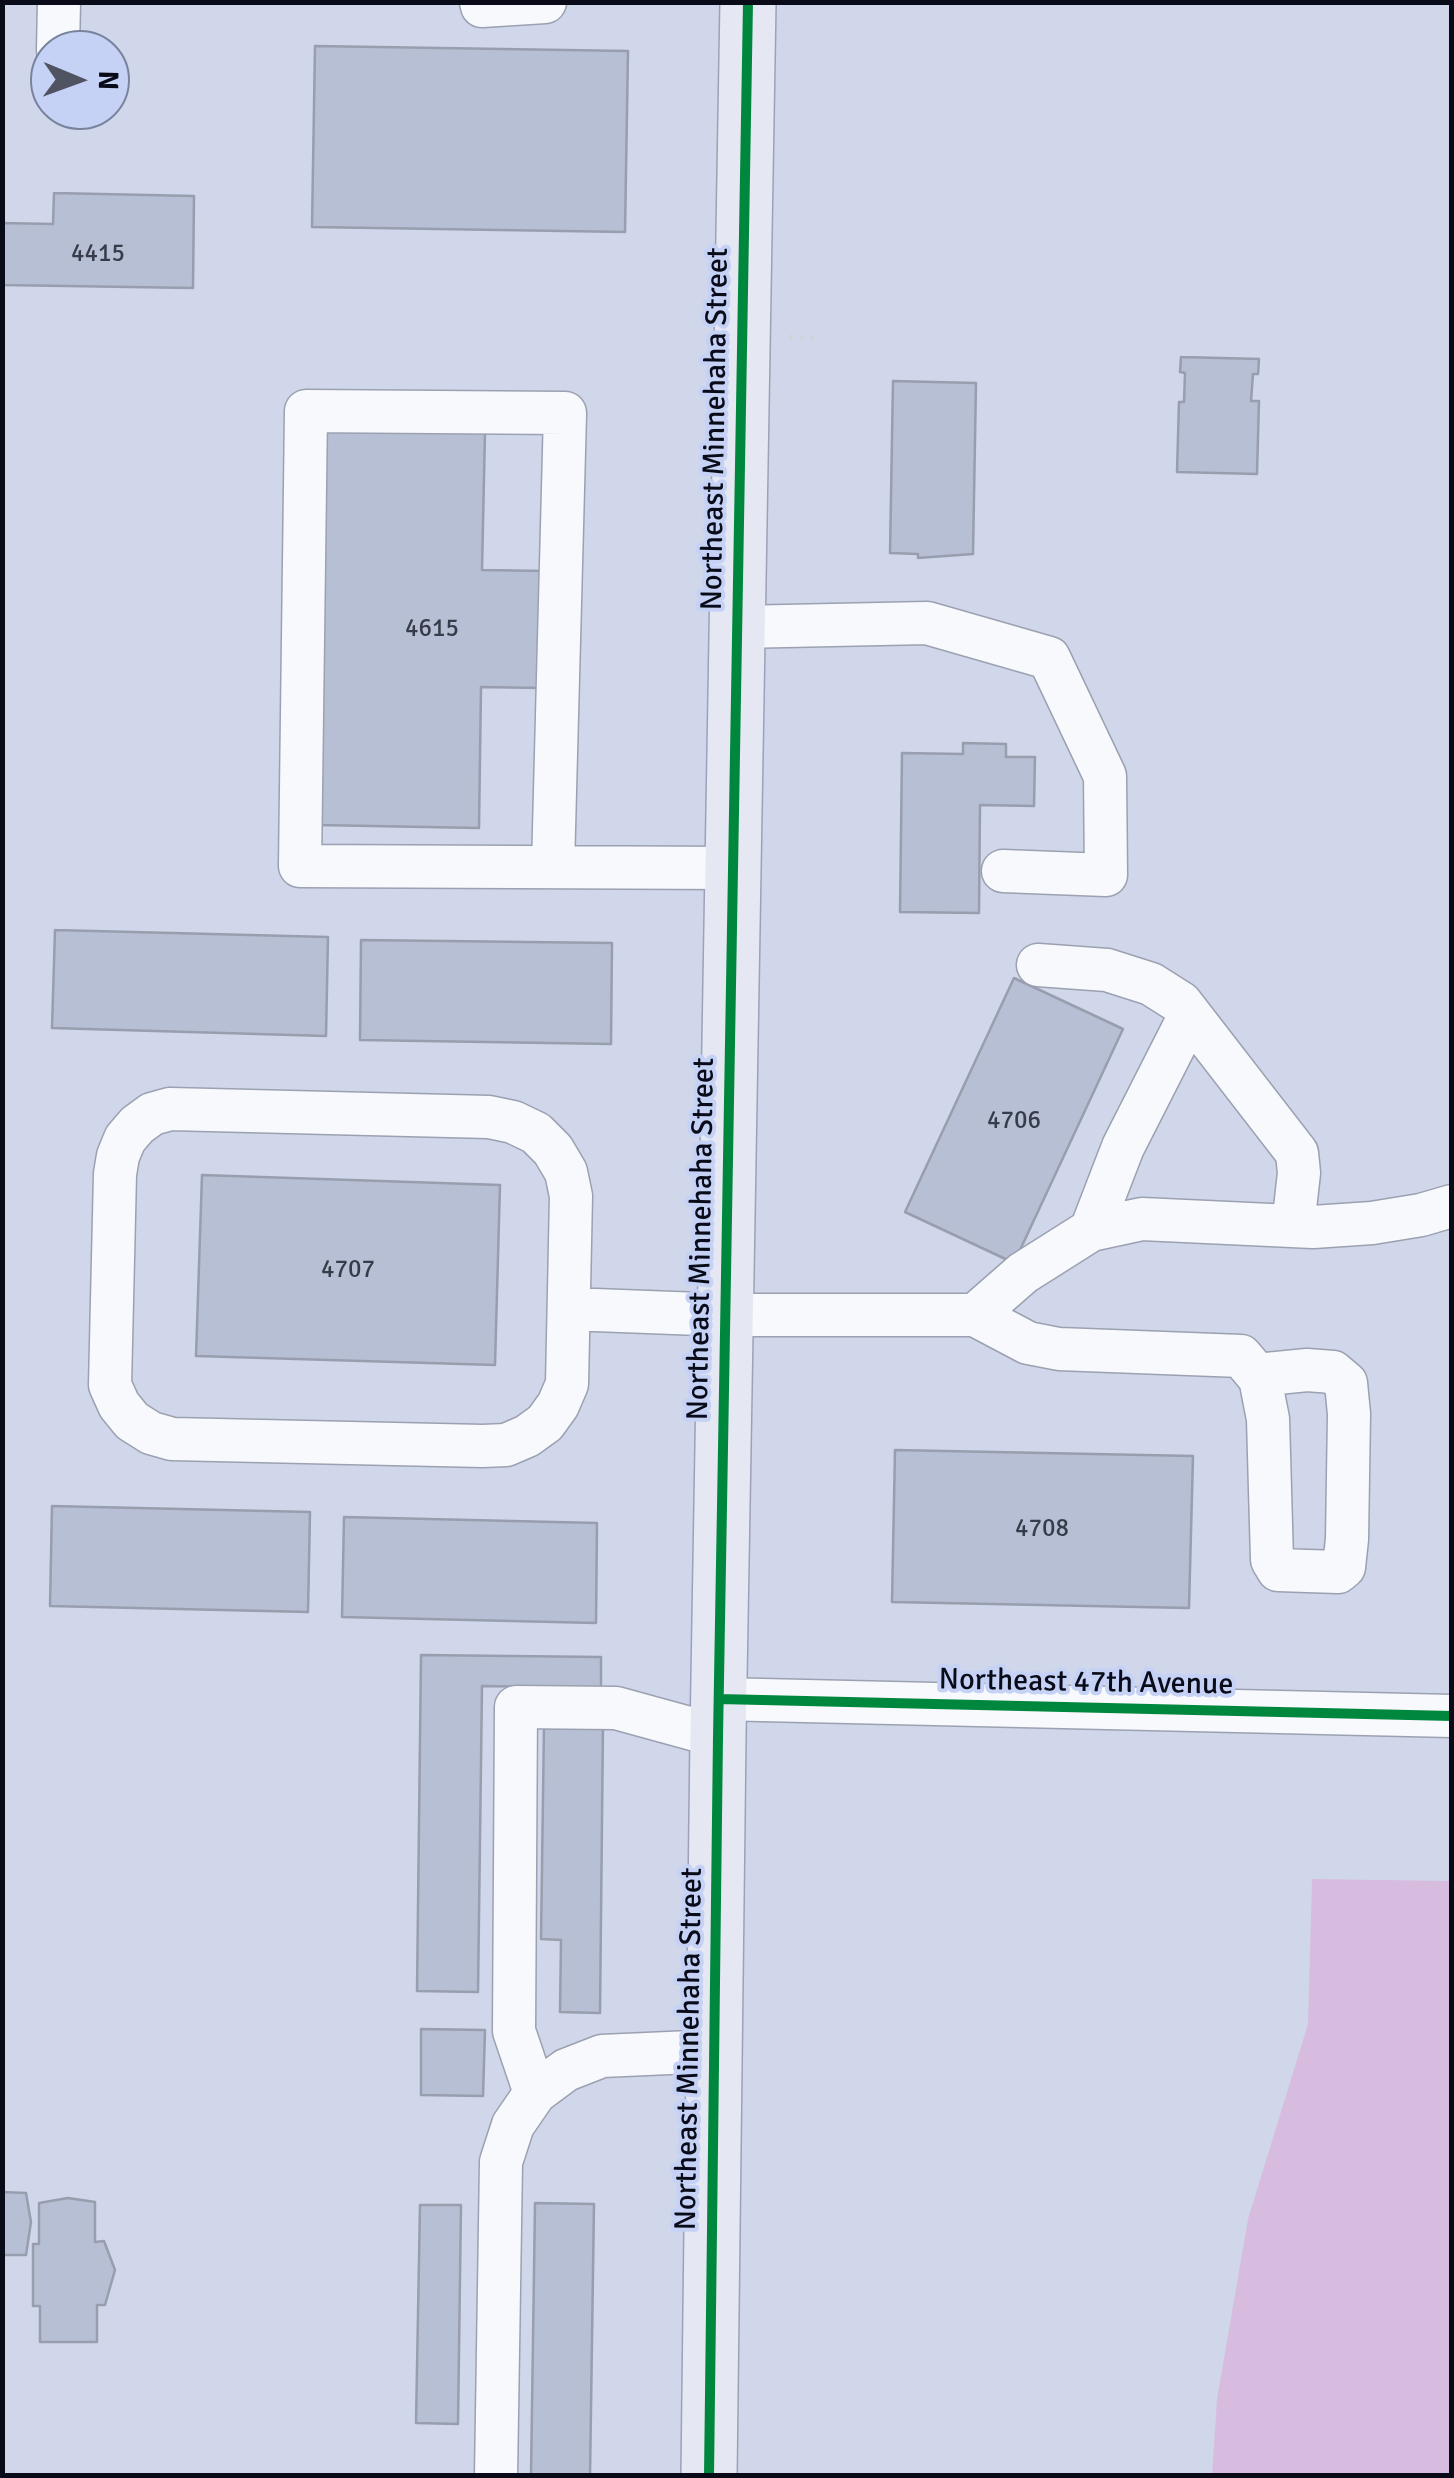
<!DOCTYPE html>
<html>
<head>
<meta charset="utf-8">
<style>
  body { margin:0 }
  #map { position:relative; width:1454px; height:2478px; overflow:hidden; background:#d0d7eb; font-family:Signika,sans-serif }
  canvas { display:block }
  .frame { position:absolute; inset:0; border:5px solid #090c18; pointer-events:none }
  .north { position:absolute; left:30px; top:30px; width:100px; height:100px; box-sizing:border-box; background:#c5d2f6; border:2px solid #7a839d; border-radius:50%; rotate:91deg; font-size:28px; font-weight:700; line-height:40px; text-align:center; color:#090c18 }
  .north::after { content:''; display:block; margin:auto; width:35px; height:45px; background:#4f5362; clip-path:polygon(50% 0,100% 100%,50% 72%,0 100%) }
</style>
</head>
<body>
<div id="map">
<canvas width="1454" height="2478"></canvas>
<div class="frame"></div>
<div class="north">N</div>
</div>
<script>
const ctx = document.querySelector('canvas').getContext('2d');
ctx.lineJoin = 'round';
function paint(path, color) {
  ctx.fillStyle = color;
  ctx.fill(path, 'evenodd');
}
function toPath(rows) {
  const path = new Path2D();
  for (const r of rows) {
    path.moveTo(r[0], r[1]);
    for (let i = 2; i < r.length; i += 2) path.lineTo(r[i], r[i + 1]);
  }
  return path;
}
function trace(path, color, width, dash) {
  ctx.strokeStyle = color;
  ctx.lineWidth = width;
  ctx.lineCap = dash ? 'butt' : 'round';
  ctx.setLineDash(dash || []);
  ctx.stroke(path);
}
function drawText(font, color, halo, rows, align = 'center') {
  ctx.font = font + ' Signika,sans-serif';
  ctx.lineWidth = 8;
  ctx.setLineDash([]);
  ctx.textBaseline = 'middle';
  ctx.strokeStyle = halo;
  ctx.fillStyle = color;
  for (const [text, x, y, turn = 0] of rows) {
    ctx.save();
    ctx.translate(x, y);
    ctx.rotate((+turn || 0) * Math.PI / 180);
    ctx.textAlign = isNaN(turn) ? turn : align;
    if (halo) ctx.strokeText(text, 0, 0);
    ctx.fillText(text, 0, 0);
    ctx.restore();
  }
}
const green = toPath([
  [1312,1879,1451,1881,1451,2475,1212,2475,1217,2399,1248,2219,1308,2024]
]);
const building = toPath([
  [315,46,628,51,625,232,312,227,315,46],
  [54,193,194,196,193,288,2,285,2,223,53,224,54,193],
  [1181,357,1259,359,1258,374,1253,374,1251,401,1259,401,1257,474,1177,472,1179,402,1184,402,1185,373,1180,372,1181,357],
  [893,381,976,383,973,554,918,558,918,554,890,553,893,381],
  [326,427,485,431,482,570,544,571,541,688,481,687,479,828,317,825,326,427],
  [963,743,1006,744,1006,757,1035,757,1034,806,980,805,979,913,900,912,902,753,963,754,963,743],
  [55,930,328,937,326,1036,52,1028,55,930],
  [361,940,612,943,611,1044,360,1040,361,940],
  [1014,978,1123,1029,1014,1263,905,1212,1014,978],
  [202,1175,500,1185,495,1365,196,1356,202,1175],
  [895,1450,1193,1456,1189,1608,892,1602,895,1450],
  [52,1506,310,1512,308,1612,50,1606,52,1506],
  [344,1517,597,1523,596,1623,342,1617,344,1517],
  [421,1655,601,1657,601,1688,482,1686,478,1992,417,1991,421,1655],
  [544,1725,603,1725,600,2013,560,2012,561,1940,541,1939,544,1725],
  [421,2029,485,2030,483,2096,421,2095,421,2029],
  [2,2192,26,2193,31,2222,26,2255,2,2255,2,2192],
  [68,2198,95,2202,95,2242,104,2241,115,2270,105,2305,97,2305,97,2342,40,2342,40,2306,33,2306,33,2244,39,2244,39,2203,68,2198],
  [535,2203,594,2204,590,2476,531,2476,535,2203],
  [420,2205,461,2205,458,2424,416,2423,420,2205]
]);
const path = toPath([
  [790,337,818,339]
]);
const minor = toPath([
  [481,2,482,6,545,2],
  [58,50,59,2],
  [738,627,927,623,1049,658,1105,776,1106,875,1003,871],
  [553,867,565,413,306,411,300,866,733,868],
  [1038,965,1107,970,1151,984,1181,1003,1297,1153,1299,1173,1293,1226],
  [170,1109,489,1117,513,1122,536,1133,553,1150,566,1172,571,1196,567,1384,558,1405,545,1423,527,1436,506,1445,483,1446,172,1439,151,1433,132,1421,119,1405,110,1385,115,1174,118,1156,125,1139,137,1125,152,1114,170,1109],
  [1091,1230,1123,1147,1190,1015],
  [569,1309,726,1315,975,1315,1028,1343,1059,1349,1241,1356,1257,1375,1260,1378,1268,1419,1272,1560,1278,1570,1338,1572,1344,1567,1347,1539,1349,1414,1346,1383,1333,1372,1307,1370,1257,1375],
  [975,1315,1023,1273,1091,1230,1142,1219,1313,1227,1372,1223,1421,1215,1452,1206],
  [719,1699,1452,1716],
  [535,2093,514,2031,516,1707,616,1708,718,1736],
  [496,2476,501,2162,513,2125,535,2093,566,2070,602,2056,714,2051]
]);
const major = toPath([
  [709,2476,718,1736,748,2]
]);
const cycleway = toPath([
  [719,1699,1452,1716],
  [709,2476,718,1736,748,2]
]);
const numberNames = [
  ["4415",98,254],
  ["4615",432,629],
  ["4706",1014,1121],
  ["4707",348,1270],
  ["4708",1042,1529]
];
const streetNames = [
  ["Northeast Minnehaha Street",716,429,-89],
  ["Northeast Minnehaha Street",702,1239,-89],
  ["Northeast 47th Avenue",1086,1683,1],
  ["Northeast Minnehaha Street",690,2049,-89]
];
paint(green, '#d7bce0');
paint(building, '#b7bfd5');
trace(building, '#989ead', 2.5);
trace(minor, '#9ba1b0', 45);
trace(major, '#9ba2b7', 58);
trace(path, '#d1d3d9', 6, [2.5, 8]);
trace(minor, '#f8f9fc', 42);
trace(major, '#e5e8f2', 55);
trace(cycleway, '#00873e', 10);
drawText('25px', '#373c4a', null, numberNames);
drawText('30px', '#090c18', '#c5d2f6', streetNames);
</script>
</body>
</html>
